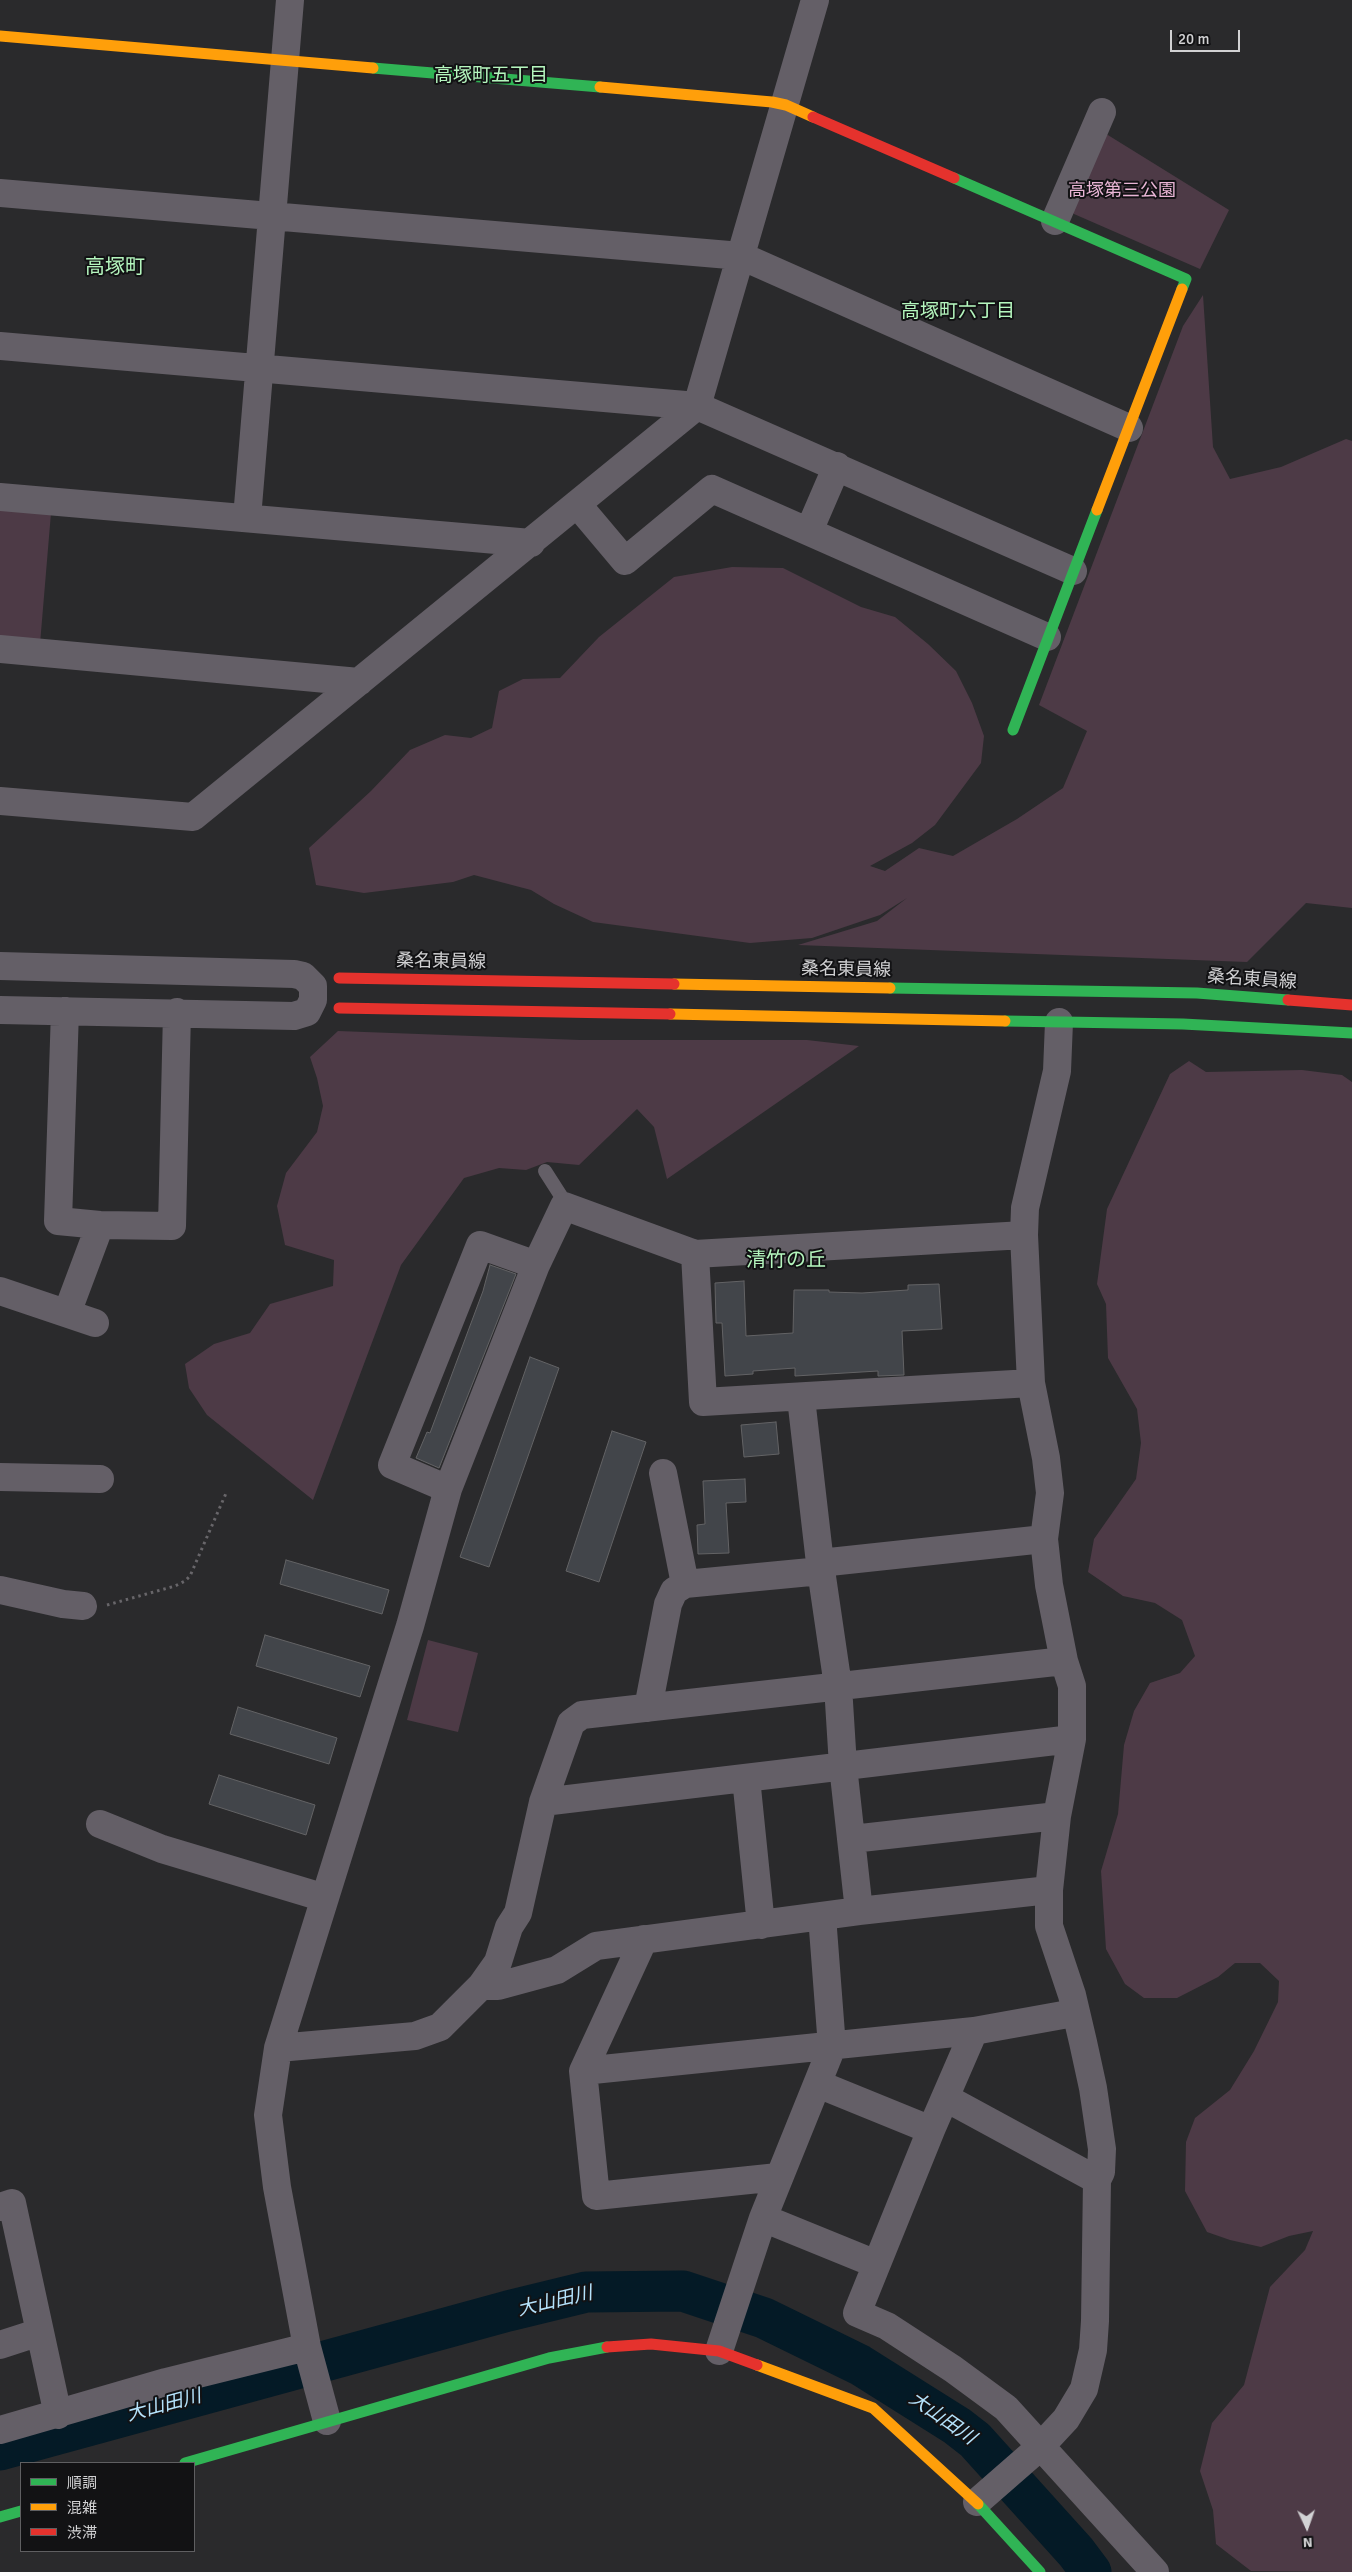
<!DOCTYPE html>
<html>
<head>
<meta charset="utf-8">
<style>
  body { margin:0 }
  #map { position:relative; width:1352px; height:2572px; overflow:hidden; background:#2a2a2c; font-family:Signika,"Noto Sans JP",sans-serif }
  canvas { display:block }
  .legend { position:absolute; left:20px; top:2462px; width:175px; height:90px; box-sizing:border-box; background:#121214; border:1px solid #5f5f61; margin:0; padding:6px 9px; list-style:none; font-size:15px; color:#d2d2d4 }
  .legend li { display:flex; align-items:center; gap:10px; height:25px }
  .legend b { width:25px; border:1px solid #5f5f61 }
  .north { position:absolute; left:1282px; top:2502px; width:50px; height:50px; -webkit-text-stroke:4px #121214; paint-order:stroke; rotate:177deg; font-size:14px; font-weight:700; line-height:20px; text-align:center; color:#d2d2d4 }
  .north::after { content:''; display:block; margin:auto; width:18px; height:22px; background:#d2d2d4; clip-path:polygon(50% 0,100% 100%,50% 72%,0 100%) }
  .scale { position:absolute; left:1170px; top:30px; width:70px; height:22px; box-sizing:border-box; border:2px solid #d2d2d4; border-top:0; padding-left:6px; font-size:15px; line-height:18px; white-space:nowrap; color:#d2d2d4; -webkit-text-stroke:4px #121214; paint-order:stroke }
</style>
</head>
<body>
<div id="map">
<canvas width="1352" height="2572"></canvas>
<ul class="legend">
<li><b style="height:6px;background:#30b455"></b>順調</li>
<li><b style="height:6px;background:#ff9f0a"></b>混雑</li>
<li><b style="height:6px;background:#e5322d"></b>渋滞</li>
</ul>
<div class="north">N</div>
<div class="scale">20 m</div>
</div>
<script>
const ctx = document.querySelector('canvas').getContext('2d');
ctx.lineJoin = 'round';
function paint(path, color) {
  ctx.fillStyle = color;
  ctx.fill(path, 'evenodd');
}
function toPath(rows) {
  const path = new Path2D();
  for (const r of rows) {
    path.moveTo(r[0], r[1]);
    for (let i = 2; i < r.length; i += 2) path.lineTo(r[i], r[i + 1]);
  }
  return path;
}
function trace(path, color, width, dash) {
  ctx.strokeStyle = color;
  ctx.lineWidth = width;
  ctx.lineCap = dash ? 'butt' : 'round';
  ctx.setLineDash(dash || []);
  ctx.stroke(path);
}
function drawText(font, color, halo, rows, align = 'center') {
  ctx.font = font + ' Signika,"Noto Sans JP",sans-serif';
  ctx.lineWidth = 4;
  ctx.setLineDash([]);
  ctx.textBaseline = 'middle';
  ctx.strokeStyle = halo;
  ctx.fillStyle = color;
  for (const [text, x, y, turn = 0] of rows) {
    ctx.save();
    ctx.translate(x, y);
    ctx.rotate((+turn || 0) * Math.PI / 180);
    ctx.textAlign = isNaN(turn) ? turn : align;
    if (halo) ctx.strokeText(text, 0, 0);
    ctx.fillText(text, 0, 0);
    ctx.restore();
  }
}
const green = toPath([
  [1103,132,1229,210,1200,269,1074,214,1068,207],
  [1203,295,1213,447,1230,479,1281,467,1346,439,1352,441,1352,908,1306,903,1247,962,798,945,877,921,907,898,880,915,812,938,750,943,593,922,554,904,531,890,474,875,453,882,364,893,316,885,309,848,371,791,410,750,445,735,471,738,492,728,499,691,523,679,560,678,599,637,674,577,732,567,783,568,861,607,895,617,928,644,956,671,972,703,984,736,981,763,935,825,912,843,870,866,885,871,919,848,953,856,1017,819,1063,788,1087,731,1039,705,1183,326],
  [0,508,51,513,40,644,0,642],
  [338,1031,580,1040,807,1040,859,1046,667,1179,654,1127,637,1109,579,1165,547,1162,526,1170,499,1168,464,1178,401,1265,313,1500,207,1415,189,1388,185,1364,214,1344,250,1333,270,1304,333,1286,334,1260,285,1245,277,1206,286,1173,317,1132,323,1106,317,1078,310,1057],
  [1189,1061,1206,1072,1302,1070,1342,1075,1352,1082,1352,2572,1251,2571,1216,2544,1213,2510,1200,2471,1212,2423,1244,2385,1270,2287,1305,2250,1313,2231,1289,2236,1261,2247,1230,2240,1207,2232,1185,2191,1186,2142,1195,2118,1230,2090,1254,2051,1278,2002,1279,1981,1260,1963,1235,1963,1218,1977,1177,1998,1144,1998,1125,1984,1106,1949,1101,1871,1118,1814,1124,1745,1134,1711,1150,1683,1180,1673,1195,1656,1182,1620,1155,1603,1123,1596,1088,1572,1094,1539,1136,1479,1141,1443,1137,1409,1108,1358,1106,1304,1097,1284,1107,1209,1170,1074],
  [428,1640,478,1653,458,1732,407,1720]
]);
const river = toPath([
  [0,2450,508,2311,586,2292,683,2291,764,2318,860,2365,957,2426,975,2440,1076,2552,1091,2572]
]);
const building = toPath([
  [490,1265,516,1274,439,1468,416,1458,427,1432,430,1433,483,1291,490,1265],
  [744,1281,746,1336,793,1333,794,1290,829,1290,829,1292,862,1293,908,1290,908,1285,939,1284,942,1329,902,1331,904,1375,878,1376,878,1371,795,1376,795,1368,753,1371,753,1374,725,1376,722,1323,716,1323,715,1283,744,1281],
  [530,1357,559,1368,489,1567,460,1557,530,1357],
  [776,1422,779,1454,744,1457,741,1425,776,1422],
  [612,1431,646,1442,599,1582,566,1571,612,1431],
  [745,1479,746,1502,726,1503,729,1553,698,1554,697,1525,705,1524,703,1481,745,1479],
  [286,1560,389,1590,382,1614,280,1584,286,1560],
  [265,1635,370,1666,360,1697,256,1666,265,1635],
  [238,1707,337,1738,329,1764,230,1734,238,1707],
  [219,1775,315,1805,306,1835,209,1804,219,1775]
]);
const path = toPath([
  [107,1605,175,1586,185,1581,190,1576,227,1491]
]);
const lane = toPath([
  [545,1171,561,1196,564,1206]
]);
const street = toPath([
  [0,193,741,256,1129,428],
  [1055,221,1102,112],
  [0,346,697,406,1073,571],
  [0,497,531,543],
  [577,504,625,561,712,489,1047,637],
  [247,518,290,0],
  [809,531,837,466],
  [0,649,359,682],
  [0,801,193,817,697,406,815,0],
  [0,966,294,974,303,976,313,986,313,1000,307,1012,294,1016,0,1010],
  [65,1011,58,1221,100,1225,172,1226,177,1012],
  [695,1254,703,1402,1031,1383],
  [0,1291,95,1323],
  [67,1313,100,1225],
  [801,1398,820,1563,838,1686,843,1766,859,1911],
  [663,1473,685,1584],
  [0,1477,100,1479],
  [448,1489,392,1465,480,1245,536,1265],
  [820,1563,1044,1539],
  [0,1590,63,1604,83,1606],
  [648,1708,668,1604,674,1591,685,1584,821,1571],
  [746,1778,761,1925],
  [543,1802,1072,1739],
  [100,1824,162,1849,325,1898],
  [852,1839,1057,1816],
  [644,1939,583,2071,596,2196,778,2177],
  [481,1986,498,1986,557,1970,596,1946,859,1911,1049,1890],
  [974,2031,931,2130,857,2313,887,2326,953,2369,1006,2408,1155,2572],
  [278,2048,415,2036,440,2027,481,1986,498,1962,509,1927,518,1913,543,1802,571,1723,582,1715,1064,1661],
  [583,2071,974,2031,1074,2013],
  [818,2084,931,2130],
  [946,2098,1097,2180],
  [0,2207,12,2203,58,2415],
  [763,2218,876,2264],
  [0,2345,40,2332],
  [307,2347,277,2187,268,2115,278,2048,410,1626,448,1489,536,1265,564,1206,695,1254,1024,1235],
  [719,2351,763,2218,832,2047,822,1916],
  [0,2430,166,2382,307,2347,327,2421],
  [977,2502,1040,2447,1066,2419,1084,2389,1093,2350,1095,2321,1097,2180,1101,2172,1102,2149,1093,2088,1083,2042,1072,1995,1049,1926,1049,1890,1057,1816,1072,1739,1072,1686,1064,1661,1049,1585,1044,1539,1050,1493,1046,1458,1031,1383,1024,1235,1025,1208,1057,1071,1059,1022]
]);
const fast = toPath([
  [373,68,600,87],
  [954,178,1186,279,1182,289],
  [1013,730,1097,510],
  [890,988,1197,993,1288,1000],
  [1005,1021,1183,1024,1352,1033],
  [185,2463,549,2358,607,2347],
  [978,2504,1040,2572],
  [0,2517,21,2511]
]);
const slow = toPath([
  [0,36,373,68],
  [600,87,772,102,786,105,813,117],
  [1097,510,1182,289],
  [674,984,890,988],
  [670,1014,1005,1021],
  [757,2365,873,2408,978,2504]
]);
const jam = toPath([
  [813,117,954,178],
  [339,978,674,984],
  [1288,1000,1352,1005],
  [339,1008,670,1014],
  [607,2347,651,2344,719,2351,757,2365]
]);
const parkNames = [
  ["高塚第三公園",1122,191]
];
const streetNames = [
  ["桑名東員線",441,962,1],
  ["桑名東員線",846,970,1],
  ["桑名東員線",1252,980,4]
];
const neighbourhoodNames = [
  ["高塚町五丁目",491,76],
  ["高塚町六丁目",958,312]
];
const waterNames = [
  ["大山田川",555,2302,-13],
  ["大山田川",164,2406,-15],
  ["大山田川",942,2419,35]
];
const quarterNames = [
  ["高塚町",115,268],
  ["清竹の丘",786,1261]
];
paint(green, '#4d3a46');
trace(river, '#041a26', 41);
paint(building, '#42454a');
trace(building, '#636365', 1);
trace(path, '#68666a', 3, [2.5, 4]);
trace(lane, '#645f67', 14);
trace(street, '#645f67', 28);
trace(fast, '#30b455', 11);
trace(slow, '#ff9f0a', 11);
trace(jam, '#e5322d', 11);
drawText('18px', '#e9b5d5', '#121214', parkNames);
drawText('18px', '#d2d2d4', '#121214', streetNames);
drawText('19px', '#b5f6be', '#121214', neighbourhoodNames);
drawText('italic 19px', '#b4e2fb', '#121214', waterNames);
drawText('20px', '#b5f6be', '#121214', quarterNames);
</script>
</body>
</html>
